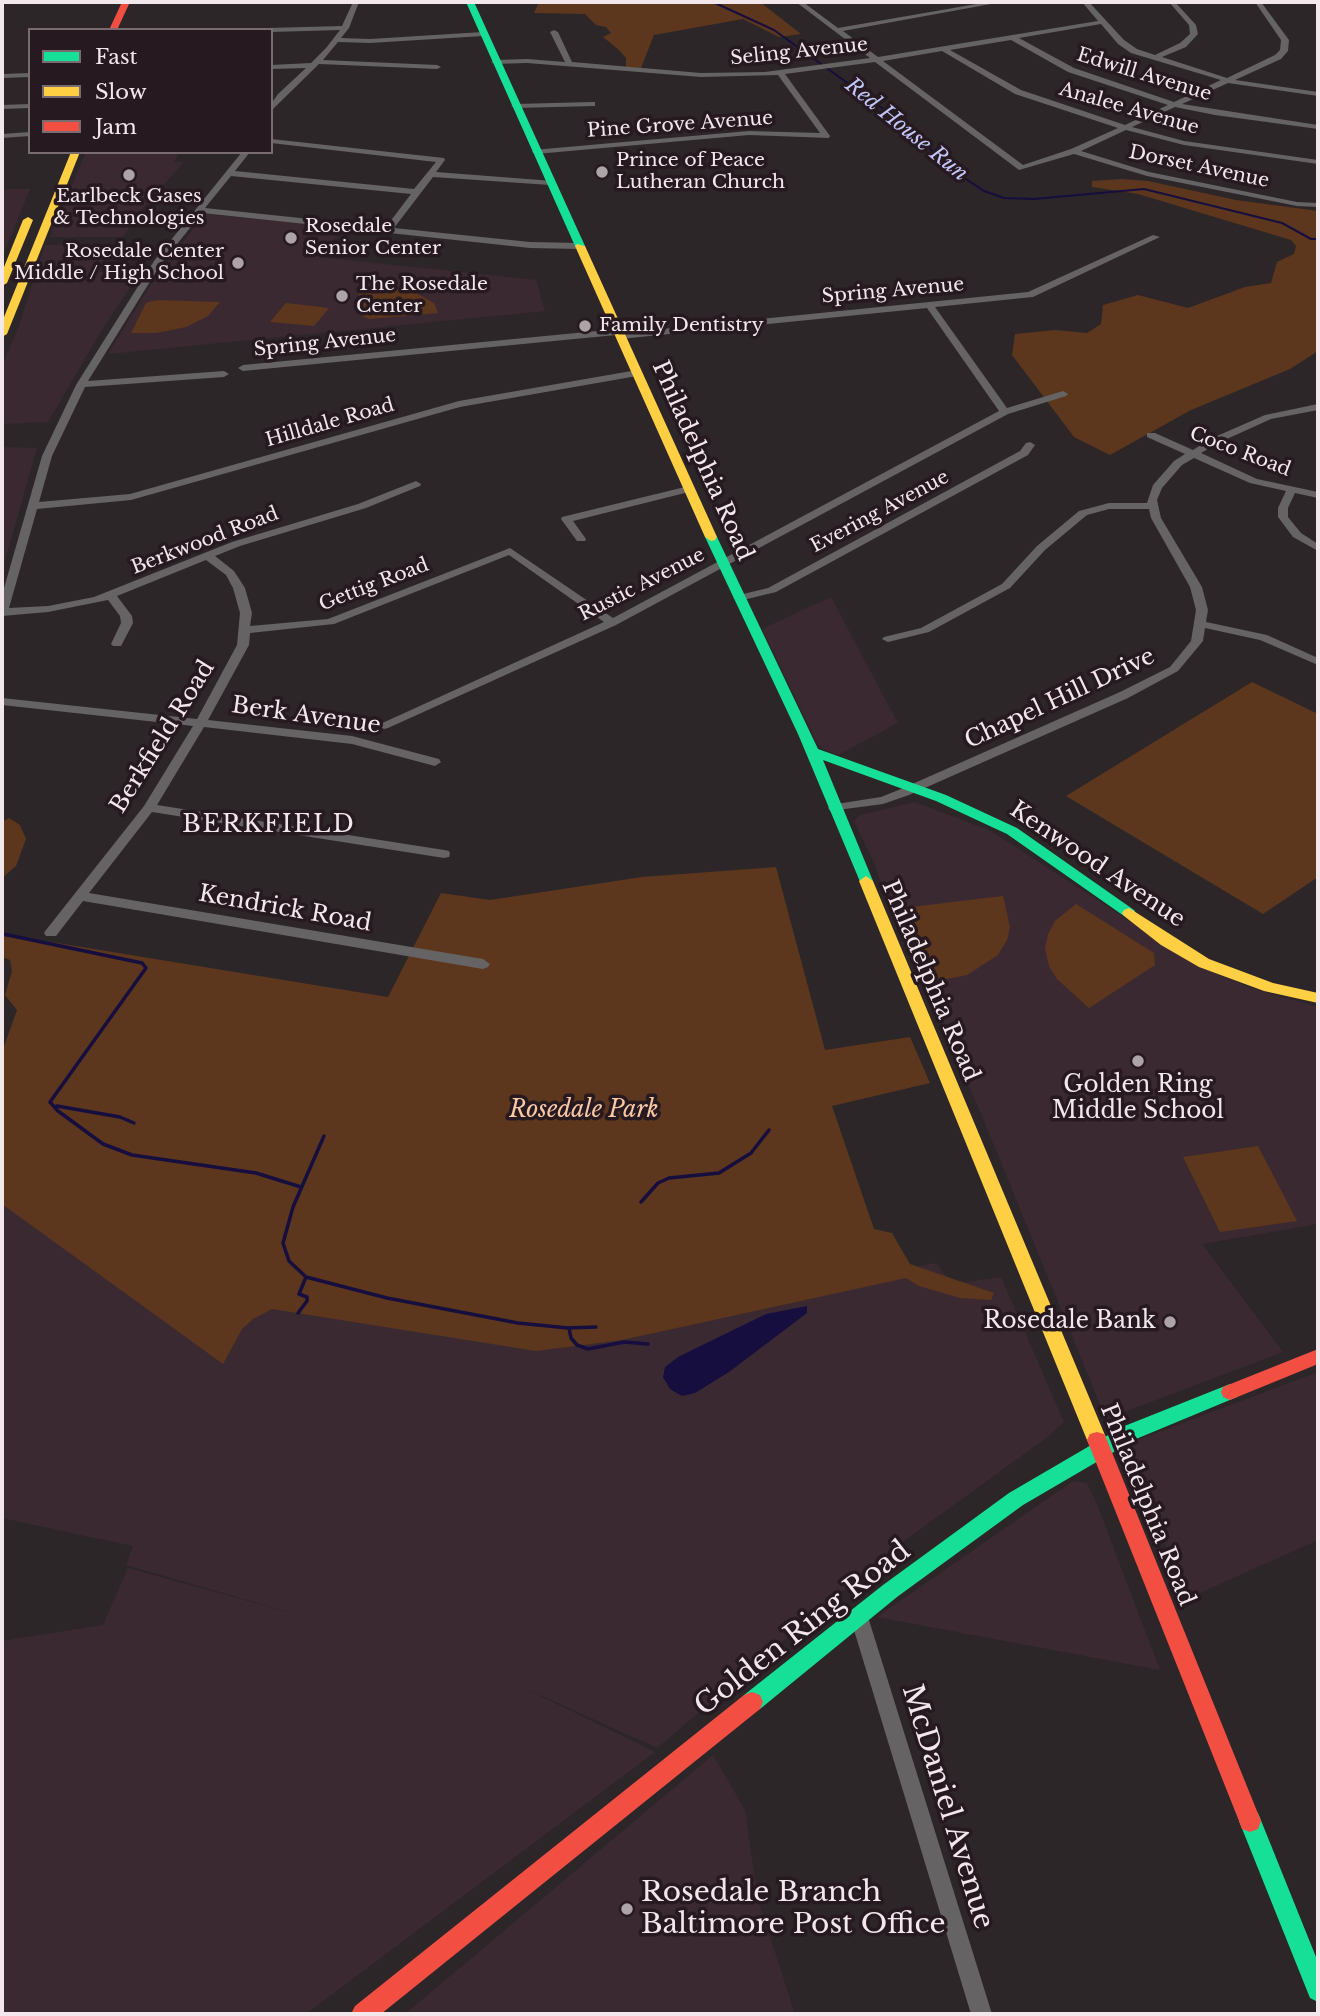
<!DOCTYPE html>
<html>
<head>
<meta charset="utf-8">
<style>
  body { margin:0 }
  #map { position:relative; width:1320px; height:2016px; overflow:hidden; background:#2c2629; font-family:"Libre Baskerville",serif }
  canvas { display:block }
  .frame { position:absolute; inset:0; border:4px solid #f2e8ec; pointer-events:none }
  .legend { position:absolute; left:28px; top:28px; width:245px; height:126px; box-sizing:border-box; background:#26191f; border:2px solid #786c71; margin:0; padding:9px 12px; list-style:none; font-size:21px; color:#f2e8ec }
  .legend li { display:flex; align-items:center; gap:14px; height:35px }
  .legend b { width:35px; border:2px solid #786c71 }
</style>
</head>
<body>
<div id="map">
<canvas width="1320" height="2016"></canvas>
<div class="frame"></div>
<ul class="legend">
<li><b style="height:9px;background:#16e098"></b>Fast</li>
<li><b style="height:9px;background:#ffcf43"></b>Slow</li>
<li><b style="height:9px;background:#f24e42"></b>Jam</li>
</ul>
</div>
<script>
const ctx = document.querySelector('canvas').getContext('2d');
ctx.lineJoin = 'round';
function paint(path, color) {
  ctx.fillStyle = color;
  ctx.fill(path, 'evenodd');
}
function toPath(rows) {
  const path = new Path2D();
  for (const r of rows) {
    path.moveTo(r[0], r[1]);
    for (let i = 2; i < r.length; i += 2) path.lineTo(r[i], r[i + 1]);
  }
  return path;
}
function trace(path, color, width, dash) {
  ctx.strokeStyle = color;
  ctx.lineWidth = width;
  ctx.lineCap = dash ? 'butt' : 'round';
  ctx.setLineDash(dash || []);
  ctx.stroke(path);
}
function drawText(font, color, halo, rows, align = 'center') {
  ctx.font = font + ' "Libre Baskerville",serif';
  ctx.lineWidth = 7;
  ctx.setLineDash([]);
  ctx.textBaseline = 'middle';
  ctx.strokeStyle = halo;
  ctx.fillStyle = color;
  for (const [text, x, y, turn = 0] of rows) {
    ctx.save();
    ctx.translate(x, y);
    ctx.rotate((+turn || 0) * Math.PI / 180);
    ctx.textAlign = isNaN(turn) ? turn : align;
    if (halo) ctx.strokeText(text, 0, 0);
    ctx.fillText(text, 0, 0);
    ctx.restore();
  }
}
const built = toPath([
  [86,152,179,152,174,162,184,162,143,208,123,237,50,237],
  [2,189,30,189,2,258],
  [205,214,344,228,319,257,536,280,545,311,108,354,156,276],
  [108,244,99,272,145,265,100,333,48,422,2,424,2,365,17,331,45,245],
  [2,447,37,448,2,571],
  [831,597,898,723,838,755,823,749,817,743,762,629],
  [915,802,991,831,1202,968,1254,989,1318,1007,1318,1224,1202,1244,1283,1352,1106,1419,982,1116,887,903,876,867,854,821,861,815],
  [2,1198,238,1326,268,1302,889,1272,936,1263,952,1284,1001,1277,1064,1422,1049,1436,886,1554,657,1748,518,1685,655,1752,306,2014,2,2014,2,1641,103,1625,128,1568,317,1620,126,1565,133,1546,2,1518],
  [1318,1372,1318,1540,1191,1597,1126,1466,1128,1450,1135,1441],
  [1073,1481,1087,1483,1097,1504,1160,1670,877,1617],
  [713,1755,745,1810,758,1900,795,2014,405,2014]
]);
const green = toPath([
  [539,2,760,2,801,34,779,37,743,19,654,35,641,68,626,67,626,58,619,50,603,37,611,33,606,27,596,25,585,14,534,13],
  [1122,179,1148,181,1236,200,1318,211,1318,351,1290,369,1191,410,1110,455,1074,437,1012,355,1015,334,1055,330,1087,333,1101,324,1103,305,1138,295,1188,308,1245,287,1271,283,1277,262,1294,254,1296,246,1291,240,1138,194,1092,187,1092,181],
  [358,288,390,288,416,293,434,303,438,313,369,319,362,316],
  [157,300,220,302,208,316,186,327,156,333,131,333,146,303],
  [286,303,329,308,314,326,270,322],
  [1252,682,1318,714,1318,877,1263,914,1066,796],
  [9,818,20,825,26,839,16,866,2,878,2,822],
  [776,867,825,1050,910,1037,930,1083,832,1106,874,1229,892,1233,910,1264,994,1293,991,1300,960,1298,919,1286,906,1278,622,1340,536,1351,272,1309,253,1319,242,1329,223,1364,2,1204,2,1052,17,1010,5,995,12,971,10,960,2,957,2,934,388,997,441,893,490,900,642,877],
  [1003,896,1010,927,1007,940,998,955,967,975,932,982,902,916,911,907],
  [1076,904,1154,953,1155,965,1089,1008,1057,979,1049,966,1045,949,1048,934,1055,921],
  [1258,1146,1297,1221,1220,1232,1183,1157]
]);
const water = toPath([
  [807,1306,807,1313,729,1372,695,1393,682,1396,670,1389,663,1377,665,1367,678,1357,766,1314]
]);
const streamFar2 = toPath([
  [713,2,774,30,889,113,920,137,945,165,984,191,1004,198,1034,199,1144,189,1282,223,1311,239,1318,239]
]);
const streamFar1 = toPath([
  [2,934,11,936]
]);
const stream = toPath([
  [3,934,142,963,146,968,50,1102,58,1111,103,1144,132,1155,256,1173,301,1187],
  [57,1106,120,1117,134,1123],
  [324,1136,293,1207,283,1243,289,1261,306,1277,387,1298,518,1323,568,1328,596,1327],
  [641,1202,658,1183,669,1178,719,1173,751,1153,769,1130],
  [298,1313,307,1301,307,1297,299,1294,306,1277],
  [569,1328,571,1338,577,1345,588,1349,624,1342,648,1344]
]);
const street = toPath([
  [353,2,359,2,349,28,341,38,370,39,483,32,487,34,483,36,370,43,338,42,323,60,437,65,441,67,437,69,319,64,271,111,271,104,278,94,306,68,271,69,271,65,311,63,326,48,340,30,271,32,268,28,342,26,353,2],
  [796,2,803,2,838,28,988,2,1002,2,843,31,878,57,1098,21,1082,2,1089,2,1124,40,1137,49,1155,55,1180,43,1190,34,1189,25,1169,2,1175,2,1196,25,1198,34,1186,47,1162,57,1227,78,1275,55,1280,50,1281,40,1255,2,1261,2,1289,40,1288,51,1281,59,1235,80,1318,92,1318,96,1228,83,1182,104,1318,125,1318,129,1215,115,1175,107,1132,127,1184,141,1318,160,1318,164,1184,145,1126,130,1081,151,1149,172,1297,202,1318,203,1318,207,1297,206,1147,176,1074,154,1019,170,875,62,785,74,830,136,829,138,749,135,536,154,532,152,533,150,749,131,820,133,778,75,701,77,527,63,495,64,491,62,495,60,527,59,565,62,550,32,554,30,558,32,572,62,701,73,765,72,870,58,796,2],
  [1101,24,1118,44,1131,53,1221,80,1174,102,1074,68,1019,38,1101,24],
  [1011,40,1068,72,1168,105,1125,125,1021,90,950,50,1011,40],
  [942,51,1015,94,1118,128,1071,149,1023,165,883,61,942,51],
  [30,73,30,77,2,78,2,74,30,73],
  [592,102,595,102,595,106,515,108,511,106,515,104,592,102],
  [30,104,30,108,2,109,2,105,30,104],
  [30,132,30,136,2,138,2,134,30,132],
  [271,139,444,158,445,160,436,172,553,181,553,185,550,185,433,177,394,228,530,242,579,243,583,246,579,249,530,248,202,213,161,264,88,381,224,371,229,374,224,377,85,387,52,456,39,502,130,494,459,401,637,370,642,373,637,376,460,407,131,500,37,509,9,608,48,606,94,597,232,542,358,504,416,481,421,484,420,486,366,508,240,546,215,556,234,571,245,588,252,613,250,626,328,619,510,548,613,618,999,411,927,308,620,339,616,335,243,371,238,368,243,365,618,329,622,333,1028,292,1153,235,1160,237,1033,297,935,307,1007,408,1063,391,1068,394,1066,396,1008,414,616,625,388,728,384,729,378,725,604,622,509,555,334,624,250,633,249,645,208,720,352,736,439,759,441,762,435,766,352,744,204,727,157,805,444,850,449,851,450,854,449,857,444,858,152,812,89,893,483,959,490,964,488,967,483,969,83,901,56,936,46,936,44,933,46,930,144,806,193,726,2,705,2,698,197,719,237,645,240,613,233,588,226,575,206,560,117,596,132,616,133,623,121,646,113,646,111,644,121,623,120,616,108,600,48,612,2,616,2,595,42,456,76,385,154,261,242,152,250,152,235,171,414,189,436,162,271,143,271,139],
  [231,176,411,194,386,227,205,208,231,176],
  [1318,404,1318,410,1271,419,1218,443,1201,453,1257,479,1318,492,1318,498,1295,493,1288,508,1288,517,1301,533,1318,544,1318,551,1293,537,1278,517,1278,508,1286,491,1250,483,1194,458,1182,465,1162,488,1157,500,1161,518,1202,587,1208,610,1206,622,1267,635,1318,658,1318,665,1260,640,1205,628,1203,641,1178,671,1128,698,909,795,883,804,830,811,828,808,830,805,881,797,901,789,1120,692,1170,667,1191,641,1196,610,1190,587,1151,518,1149,509,1109,509,1087,515,1045,550,1010,588,929,632,888,642,882,639,884,637,921,628,1002,584,1037,546,1079,511,1109,503,1147,503,1153,485,1174,461,1185,454,1147,437,1147,433,1155,433,1193,450,1210,439,1265,415,1318,404],
  [1030,442,1035,445,1028,455,776,592,739,601,733,598,735,596,768,588,1020,451,1026,443,1030,442],
  [689,486,694,489,693,491,573,521,586,539,585,541,577,541,561,519,562,517,689,486],
  [859,1609,865,1611,868,1617,992,2014,971,2014,850,1617,853,1611,859,1609]
]);
const fast = toPath([
  [466,2,474,2,585,246,583,248,575,246,466,2],
  [711,533,717,537,818,749,946,795,1017,828,1134,910,1136,913,1134,916,1124,916,1007,834,936,801,823,760,873,881,871,884,861,884,798,734,705,537,711,533],
  [1230,1384,1237,1387,1239,1392,1237,1397,1136,1439,1023,1505,897,1597,760,1709,752,1712,744,1709,741,1702,744,1695,883,1585,1009,1493,1122,1427,1230,1384],
  [1250,1810,1258,1813,1318,1962,1318,2002,1310,1998,1239,1821,1242,1813,1250,1810]
]);
const slow = toPath([
  [71,152,80,152,7,334,2,337,2,322,71,152],
  [28,217,33,220,7,283,2,286,2,272,23,220,28,217],
  [577,244,585,246,717,537,715,540,711,541,705,537,575,246,577,244],
  [866,876,873,881,1107,1440,1104,1446,1097,1448,1090,1446,1087,1440,859,881,866,876],
  [1129,908,1209,959,1273,983,1318,993,1318,1003,1264,991,1199,967,1161,945,1124,916,1122,913,1124,910,1129,908]
]);
const jam = toPath([
  [122,2,130,2,117,30,109,30,122,2],
  [1318,1349,1318,1364,1230,1400,1223,1397,1221,1392,1223,1387,1318,1349],
  [1097,1432,1104,1434,1107,1440,1261,1821,1258,1829,1250,1832,1242,1829,1239,1821,1087,1440,1090,1434,1097,1432],
  [752,1692,760,1695,763,1702,760,1709,381,2014,351,2014,355,2006,744,1695,752,1692]
]);
const markers = [
  [602,172,7,"#ada4a8"],
  [129,175,7,"#ada4a8"],
  [291,238,7,"#ada4a8"],
  [238,263,7,"#ada4a8"],
  [342,296,7,"#ada4a8"],
  [585,326,7,"#ada4a8"],
  [1138,1061,7,"#ada4a8"],
  [1170,1322,7,"#ada4a8"],
  [627,1909,7,"#ada4a8"]
];
const farStreetnames = [
  ["Seling Avenue",799,52,-6],
  ["Edwill Avenue",1144,75,17],
  ["Analee Avenue",1129,109,16],
  ["Pine Grove Avenue",680,125,-4],
  ["Dorset Avenue",1199,167,12],
  ["Spring Avenue",893,291,-5],
  ["Spring Avenue",325,343,-6],
  ["Hilldale Road",330,423,-16],
  ["Coco Road",1240,452,21],
  ["Evering Avenue",880,512,-28],
  ["Berkwood Road",205,541,-21],
  ["Gettig Road",374,585,-21],
  ["Rustic Avenue",642,585,-27]
];
const farPoinames = [
  ["Prince of Peace",616,161],
  ["Lutheran Church",616,183],
  ["Earlbeck Gases",129,197,"center"],
  ["& Technologies",129,219,"center"],
  ["Rosedale",305,227],
  ["Senior Center",305,249],
  ["Rosedale Center",224,252,"right"],
  ["Middle / High School",224,274,"right"],
  ["The Rosedale",356,285],
  ["Center",356,307],
  ["Family Dentistry",599,326]
];
const farWaternames = [
  ["Red House Run",906,130,39]
];
const streetNames = [
  ["Philadelphia Road",702,461,66],
  ["Chapel Hill Drive",1060,699,-25],
  ["Berk Avenue",306,716,8],
  ["Berkfield Road",163,737,-58],
  ["Kenwood Avenue",1097,865,34],
  ["Kendrick Road",285,909,10],
  ["Philadelphia Road",930,981,67],
  ["Philadelphia Road",1147,1505,68]
];
const poiNames = [
  ["Golden Ring",1138,1086],
  ["Middle School",1138,1112],
  ["Rosedale Bank",1156,1322,"right"]
];
const parkNames = [
  ["Rosedale Park",584,1111]
];
const neighbourhoodNames = [
  ["BERKFIELD",269,825]
];
const nearStreetnames = [
  ["Golden Ring Road",803,1629,-38],
  ["McDaniel Avenue",947,1807,73]
];
const nearPoinames = [
  ["Rosedale Branch",641,1893],
  ["Baltimore Post Office",641,1925]
];
paint(built, '#3b2932');
paint(green, '#5c371d');
paint(water, '#160e3e');
trace(streamFar2, '#160e3e', 2);
trace(streamFar1, '#160e3e', 2.5);
trace(stream, '#160e3e', 3.5);
paint(street, '#666364');
paint(fast, '#16e098');
paint(slow, '#ffcf43');
paint(jam, '#f24e42');
for (const [x, y, r, color] of markers) {
  const dot = new Path2D();
  dot.arc(x, y, r, 0, 2 * Math.PI);
  ctx.fillStyle = color;
  ctx.fill(dot);
  trace(dot, '#26191f', 2.5);
}
drawText('19px', '#f2e8ec', '#26191f', farStreetnames);
drawText('19px', '#f2e8ec', '#26191f', farPoinames, 'left');
drawText('italic 21px', '#c1c6fb', '#26191f', farWaternames);
drawText('23px', '#f2e8ec', '#26191f', streetNames);
drawText('23px', '#f2e8ec', '#26191f', poiNames);
drawText('italic 23px', '#fbc8a5', '#26191f', parkNames);
ctx.letterSpacing = '2px';
drawText('24px', '#f2e8ec', '#26191f', neighbourhoodNames);
ctx.letterSpacing = '0px';
drawText('28px', '#f2e8ec', '#26191f', nearStreetnames);
drawText('28px', '#f2e8ec', '#26191f', nearPoinames, 'left');
</script>
</body>
</html>
